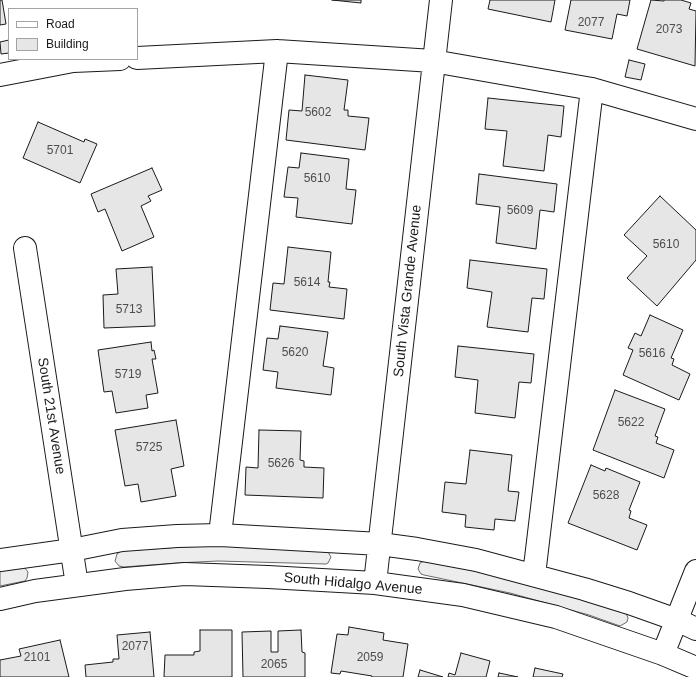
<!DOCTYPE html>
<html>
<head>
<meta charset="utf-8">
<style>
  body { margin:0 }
  #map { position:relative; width:696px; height:677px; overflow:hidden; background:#fff; font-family:Helvetica,sans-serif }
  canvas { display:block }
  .legend { position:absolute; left:8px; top:8px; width:130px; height:52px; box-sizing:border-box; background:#fff; border:1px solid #a3a3a3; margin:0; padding:5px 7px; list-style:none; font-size:12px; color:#1a1a1a }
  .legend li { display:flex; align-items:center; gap:8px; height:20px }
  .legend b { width:20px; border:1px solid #a3a3a3 }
</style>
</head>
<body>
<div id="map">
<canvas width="696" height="677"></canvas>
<ul class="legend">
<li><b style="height:5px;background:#fff"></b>Road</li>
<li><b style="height:11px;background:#e6e6e6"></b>Building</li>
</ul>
</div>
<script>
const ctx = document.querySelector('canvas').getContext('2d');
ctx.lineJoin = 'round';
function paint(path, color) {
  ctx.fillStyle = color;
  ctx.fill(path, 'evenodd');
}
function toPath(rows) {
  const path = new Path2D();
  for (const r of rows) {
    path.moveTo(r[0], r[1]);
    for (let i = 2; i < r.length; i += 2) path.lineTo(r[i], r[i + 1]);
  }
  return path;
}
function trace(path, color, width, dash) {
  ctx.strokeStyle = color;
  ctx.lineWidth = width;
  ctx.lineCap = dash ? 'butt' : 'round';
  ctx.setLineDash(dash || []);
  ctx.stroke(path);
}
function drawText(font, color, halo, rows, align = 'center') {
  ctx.font = font + ' Helvetica,sans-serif';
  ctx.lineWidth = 3;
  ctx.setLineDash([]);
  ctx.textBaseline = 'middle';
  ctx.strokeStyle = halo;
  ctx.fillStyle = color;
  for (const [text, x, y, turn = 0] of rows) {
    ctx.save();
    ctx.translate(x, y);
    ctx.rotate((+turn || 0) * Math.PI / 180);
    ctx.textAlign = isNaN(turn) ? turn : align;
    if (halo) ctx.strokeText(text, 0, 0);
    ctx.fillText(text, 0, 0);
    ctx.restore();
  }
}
const built = toPath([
  [239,545,328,552,331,557,328,563,326,564,218,561,177,563,124,567,119,566,115,561,117,554,121,551,182,547,239,545],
  [424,561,536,583,626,613,628,618,627,622,620,626,589,615,510,593,424,575,421,574,418,569,420,563,424,561],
  [24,567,28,572,27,578,25,581,0,586,0,570,24,567]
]);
const building = toPath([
  [0,0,2,0,6,24,0,25,0,0],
  [332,0,361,0,361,3,332,0],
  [490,0,555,0,551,22,488,9,490,0],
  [571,0,630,0,627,16,617,14,612,39,565,30,571,0],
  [651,0,664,1,664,0,681,0,691,3,689,9,696,11,695,66,637,49,651,0],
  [9,40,9,53,1,54,0,42,9,40],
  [629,60,645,64,641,80,625,77,629,60],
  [305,75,348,80,344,110,348,110,348,116,369,118,365,150,286,140,289,110,302,111,305,75],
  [488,98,564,106,561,137,548,135,544,171,503,166,507,131,485,129,488,98],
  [38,122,84,142,85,139,97,144,80,183,23,158,38,122],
  [301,153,349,159,346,189,356,190,352,224,296,217,298,198,284,197,288,167,299,168,301,153],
  [152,168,162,190,148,196,151,201,141,206,154,237,122,251,105,209,98,212,91,194,152,168],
  [479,174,557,184,554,212,540,210,536,249,496,243,500,207,476,204,479,174],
  [660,196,696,230,696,260,657,306,627,278,647,256,624,235,660,196],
  [288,247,331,252,328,282,330,282,329,287,347,289,344,319,270,310,273,283,284,284,288,247],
  [470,260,547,269,544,299,532,298,528,332,487,327,492,292,467,288,470,260],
  [152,267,155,326,104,328,103,295,118,294,116,269,152,267],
  [650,315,683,330,671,358,674,359,672,365,690,374,679,400,623,375,633,350,628,348,635,333,641,336,650,315],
  [280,326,328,332,323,366,334,368,331,395,276,388,278,372,263,370,267,338,278,339,280,326],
  [151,342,152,351,154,350,156,359,152,359,158,393,146,395,148,408,116,413,112,391,104,392,98,350,151,342],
  [458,346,534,354,531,383,519,382,515,418,475,413,478,380,455,377,458,346],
  [615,390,665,409,655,436,658,437,656,443,674,450,664,478,593,450,615,390],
  [176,420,184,466,171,469,176,496,141,502,138,484,125,486,115,430,176,420],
  [259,430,301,431,300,460,304,461,304,467,324,468,323,498,245,495,246,467,258,468,259,430],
  [470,450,512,455,508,491,519,492,515,521,495,519,494,530,465,527,466,515,442,512,445,482,466,484,470,450],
  [591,465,605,471,606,468,640,482,629,510,631,511,629,518,647,525,637,550,568,523,591,465],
  [349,627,384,633,383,640,408,644,403,677,372,677,372,676,341,671,340,674,331,673,337,634,348,635,349,627],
  [200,630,232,630,232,677,164,677,165,655,194,655,194,652,200,651,200,630],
  [301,630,302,652,305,653,305,677,243,677,242,632,271,631,271,652,278,652,278,631,301,630],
  [150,632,154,677,86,677,85,665,113,662,113,659,119,659,117,635,150,632],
  [60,640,69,677,0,677,0,660,21,656,19,649,60,640],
  [461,653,490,661,486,677,448,677,449,673,455,675,461,653],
  [535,668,563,674,562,677,533,677,535,668],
  [420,670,443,677,418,677,420,670],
  [499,673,518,677,498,677,499,673]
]);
const minor = toPath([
  [137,58,277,51,433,61,592,89,696,119],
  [0,75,73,61,120,59],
  [25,248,77,585],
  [220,535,277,51],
  [0,560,72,550,122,540,177,536,220,535,380,544,417,549,476,560,584,589,629,603,677,620,696,629],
  [534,575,592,89],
  [375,583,441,0],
  [0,599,35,591,125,579,185,574,268,577,375,583,463,595,556,617,663,654,696,668],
  [663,654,696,571]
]);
const numberNames = [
  ["2077",591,23],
  ["2073",669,30],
  ["5602",318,113],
  ["5701",60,151],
  ["5610",317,179],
  ["5609",520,211],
  ["5610",666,245],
  ["5614",307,283],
  ["5713",129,310],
  ["5620",295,353],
  ["5616",652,354],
  ["5719",128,375],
  ["5622",631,423],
  ["5725",149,448],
  ["5626",281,464],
  ["5628",606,496],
  ["2077",135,647],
  ["2101",37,658],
  ["2059",370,658],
  ["2065",274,665]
];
const streetNames = [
  ["South Vista Grande Avenue",408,291,-84],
  ["South 21st Avenue",51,416,81],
  ["South Hidalgo Avenue",353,584,5]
];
paint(built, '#ededed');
trace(built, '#6a6a6a', 1);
paint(building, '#e6e6e6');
trace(building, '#1a1a1a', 1);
trace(minor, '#1a1a1a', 24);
trace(minor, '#fff', 22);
drawText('12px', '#4d4d4d', null, numberNames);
drawText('14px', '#1a1a1a', '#fff', streetNames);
</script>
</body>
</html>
